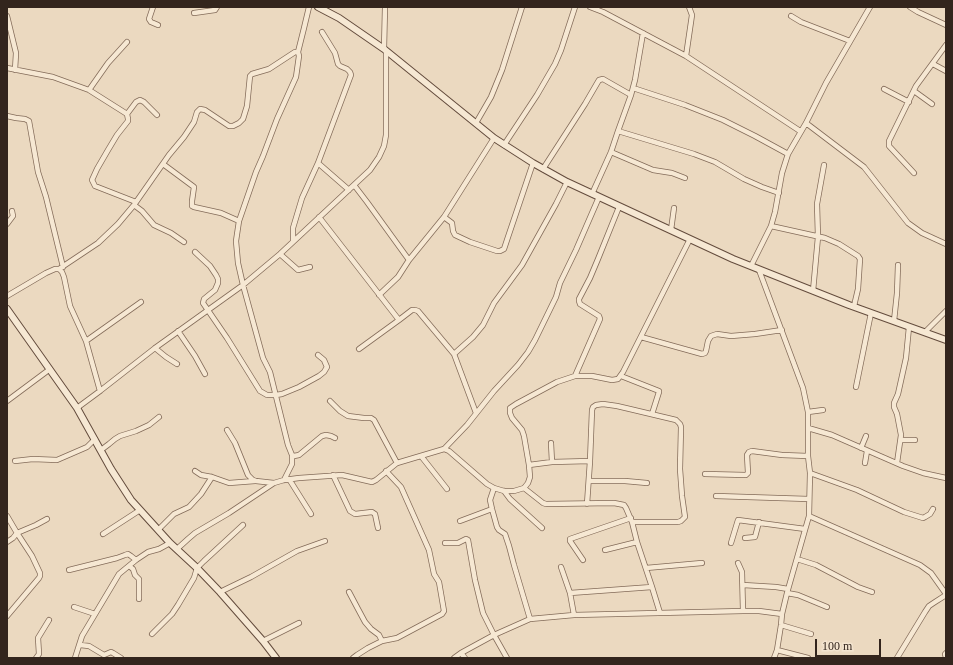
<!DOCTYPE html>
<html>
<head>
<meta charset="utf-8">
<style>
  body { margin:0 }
  #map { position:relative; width:953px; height:665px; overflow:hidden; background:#ebd9c0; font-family:"Times New Roman",serif }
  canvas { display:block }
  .frame { position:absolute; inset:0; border:8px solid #33251d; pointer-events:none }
  .scale { position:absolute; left:815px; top:639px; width:66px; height:18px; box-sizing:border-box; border:2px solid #33251d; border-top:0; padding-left:5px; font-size:12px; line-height:14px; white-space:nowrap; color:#33251d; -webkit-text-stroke:3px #f3e4cf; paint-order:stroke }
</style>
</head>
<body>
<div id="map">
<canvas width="953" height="665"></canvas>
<div class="frame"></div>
<div class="scale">100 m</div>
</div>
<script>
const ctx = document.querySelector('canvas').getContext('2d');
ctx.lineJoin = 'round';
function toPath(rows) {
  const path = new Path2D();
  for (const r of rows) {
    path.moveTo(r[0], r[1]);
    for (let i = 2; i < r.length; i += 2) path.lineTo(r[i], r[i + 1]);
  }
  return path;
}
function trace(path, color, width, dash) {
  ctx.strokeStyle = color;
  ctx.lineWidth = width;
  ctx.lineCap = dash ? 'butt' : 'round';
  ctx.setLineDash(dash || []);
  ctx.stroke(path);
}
const street = toPath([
  [153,7,149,19,151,22,158,25],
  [590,7,603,12,686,56,800,131],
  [910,7,918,12,946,25],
  [194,13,215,10,217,7],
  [7,16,16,53,15,70],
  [791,16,801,22,850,41],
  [384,49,385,7],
  [298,52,304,28,309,7],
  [686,56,692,15,689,7],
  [933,64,946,71],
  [7,68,53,77,89,90,127,114,128,119,128,121,117,135,108,150,97,169,92,180,95,186,136,202],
  [633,88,685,105,723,120,755,136,788,154],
  [884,89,909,102],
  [89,90,108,63,127,42],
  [914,91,932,104],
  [127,114,136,102,140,100,144,102,157,115],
  [7,116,16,118,25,119,29,121,38,172,46,197,63,267],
  [476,123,491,97,502,70,515,29,522,7],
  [806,123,864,167,908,223,922,233,946,244],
  [618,131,694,154,715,162,744,179,762,187,779,193],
  [504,145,537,95,555,64,561,50,575,7],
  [611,152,653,170,672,173,685,178],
  [318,163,349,190],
  [163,164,194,187,192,201,192,206,194,207,221,213,239,221],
  [543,169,585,104,599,80,603,79,631,95],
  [914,173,889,146,889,141,916,86,946,45],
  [354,185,367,202,409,260],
  [592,194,611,152,618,131,631,95,635,80,643,33],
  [134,205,142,211,154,225,171,233,184,242],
  [319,217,399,320],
  [444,217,452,223,453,231,455,235,470,242,497,251,500,251,504,249,507,240,533,163],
  [7,224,13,216,12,211],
  [771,226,825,238,839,244,858,256,860,259,858,289,854,306],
  [671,230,674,208],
  [293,241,293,228,302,198,318,163,351,75,350,72,347,69,340,66,338,64,335,53,322,32],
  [195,252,210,266,216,275,218,279,218,283,215,290,204,299,203,303,227,338,260,391,267,395,276,395,282,394,299,387,319,376,324,372,327,367,324,360,318,355],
  [280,254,298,270,310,267],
  [751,266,771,226,775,212,782,173,788,154,806,123,826,83,870,7],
  [59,269,62,272,64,277,70,306,86,341,100,391],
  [759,270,803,388,808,412,808,456,810,473,809,516,787,593,782,614,781,625,777,650,774,658],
  [813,291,818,237,817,204,824,165],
  [379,295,398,277,409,260,444,217,494,138],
  [7,296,46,273,55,269,59,269,98,243,118,224,134,205,169,155,184,137,194,122,197,112,200,109,205,110,229,126,233,126,239,123,243,119,247,106,250,76,252,74,269,69,295,52,298,52,299,56,296,77,277,119,263,156,256,172,239,221,236,241,238,263,243,285,263,358,270,372,288,445,292,455,292,464,284,480],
  [894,321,897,293,898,265],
  [178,331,195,356,205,374],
  [925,332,946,311],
  [641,337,702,354,705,353,706,351,708,341,711,336,717,334,731,336,755,334,782,330],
  [86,341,141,302],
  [155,348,166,357,177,364],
  [359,349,399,320,412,310,415,310,418,311,454,354,476,413],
  [454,354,473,337,483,325,494,303,522,265,556,204,567,182],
  [575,376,600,319,599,316,580,304,579,301,579,299,590,278,598,259,619,207],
  [621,376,659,391,659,392,652,414],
  [856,387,871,313],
  [7,401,50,369],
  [330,401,340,411,348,416,364,418,371,418,374,420,397,463],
  [77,408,100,391,155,348,243,285,280,254,370,170,379,157,384,146,386,135,386,51],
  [808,412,823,410],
  [808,428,832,435,903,466,923,473,946,478],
  [227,430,235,443,248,475,253,480,256,481,274,483],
  [901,440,915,440],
  [551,443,552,462],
  [861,448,866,436],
  [444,449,467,425,494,391,518,365,528,352,535,340,556,297,560,283,576,250,599,197],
  [101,450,109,444,115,439,120,436,136,431,149,425,159,417],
  [292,455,294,456,299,455,322,436,326,435,331,436,335,438],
  [421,456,447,489],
  [15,461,33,459,57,460,87,447,95,439],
  [865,463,867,451],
  [897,463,901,435,897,414,894,407,894,403,898,394,906,358,909,327],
  [529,465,552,462,590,461],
  [195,471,201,475,212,477,229,483,255,481],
  [810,473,857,490,904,512,923,518,925,517,930,514,933,509],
  [705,474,746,475,748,473,747,455,749,452,752,451,782,455,808,456],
  [333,475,350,511,355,514,372,512,375,514,378,528],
  [289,479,311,514],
  [589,481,625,481,647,483],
  [494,488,490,500,492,509,497,527,499,530,505,534,509,546,514,565,530,619],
  [524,488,543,503,546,504,614,503,624,505,626,508,632,522,637,542,652,587,660,613],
  [504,491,510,499,542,528],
  [716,496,809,499],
  [587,504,590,461,592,410,593,407,596,405,603,404,617,406,634,410,676,420,680,424,681,427,680,469,682,496,685,517,681,521,678,522,632,522],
  [7,516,17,533,13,538,7,542],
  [809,516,920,565,931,573,946,594],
  [460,521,492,509],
  [158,530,174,514,189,507,201,494,212,477],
  [103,534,140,510],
  [745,538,755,537,759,522],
  [445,543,458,543,466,539,468,540,475,580,483,613,494,635,507,658],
  [731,543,738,520,805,529],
  [177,549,188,539,195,533,229,513,274,483,284,480,299,478,342,475,372,482,376,480,397,463,444,449,449,451,487,484,494,488,504,491,514,491,524,488,528,483,530,477,529,465,524,436,522,430,512,418,510,413,510,408,516,404,557,382,575,376,592,376,612,380,618,379,623,372,690,239],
  [605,550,637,542],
  [797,559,816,565,858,587,872,592],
  [583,560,570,541,570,539,631,518],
  [738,563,742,572,743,611],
  [129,566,133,569,135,575,139,579,139,599],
  [561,567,570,593,574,615],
  [646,568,702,563],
  [69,570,117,558,125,555,128,554,131,556,136,560],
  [743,585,776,587,788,589],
  [220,592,251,577,297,551,325,541],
  [349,592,358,609,365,622,371,629,379,635,382,641],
  [570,593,652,587],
  [787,593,798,595,827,607],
  [74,607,95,614],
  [7,616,39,578,40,576,40,573,32,556,17,533,36,525,47,519],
  [781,625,811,634],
  [152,634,172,614,178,605,194,578,197,568,204,561,243,525],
  [263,641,299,623],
  [80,645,89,646,104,655,111,652,113,653,121,658],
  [777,650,808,658],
  [461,653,465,658],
  [36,658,39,654,38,638,49,620],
  [75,658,82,636,119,574,136,560,148,552,159,549,170,543],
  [353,658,357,655,368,648,382,641,397,638,442,614,444,611,439,582,434,574,429,550,401,487,386,471],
  [454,658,461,653,494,635,530,619,574,615,743,611,759,611,782,614],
  [897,658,925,612,929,606,935,602,946,595],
  [946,658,945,654,946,653]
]);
const secondary = toPath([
  [318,7,339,18,384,49,494,138,533,163,567,182,733,259,849,305,946,340],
  [7,309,77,408,111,469,131,500,170,543,197,568,220,592,263,641,276,658]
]);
trace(street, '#836b59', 6);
trace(secondary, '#644c3d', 8);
trace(street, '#f6e8d3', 4.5);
trace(secondary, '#f6e8d3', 6);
</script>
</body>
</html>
